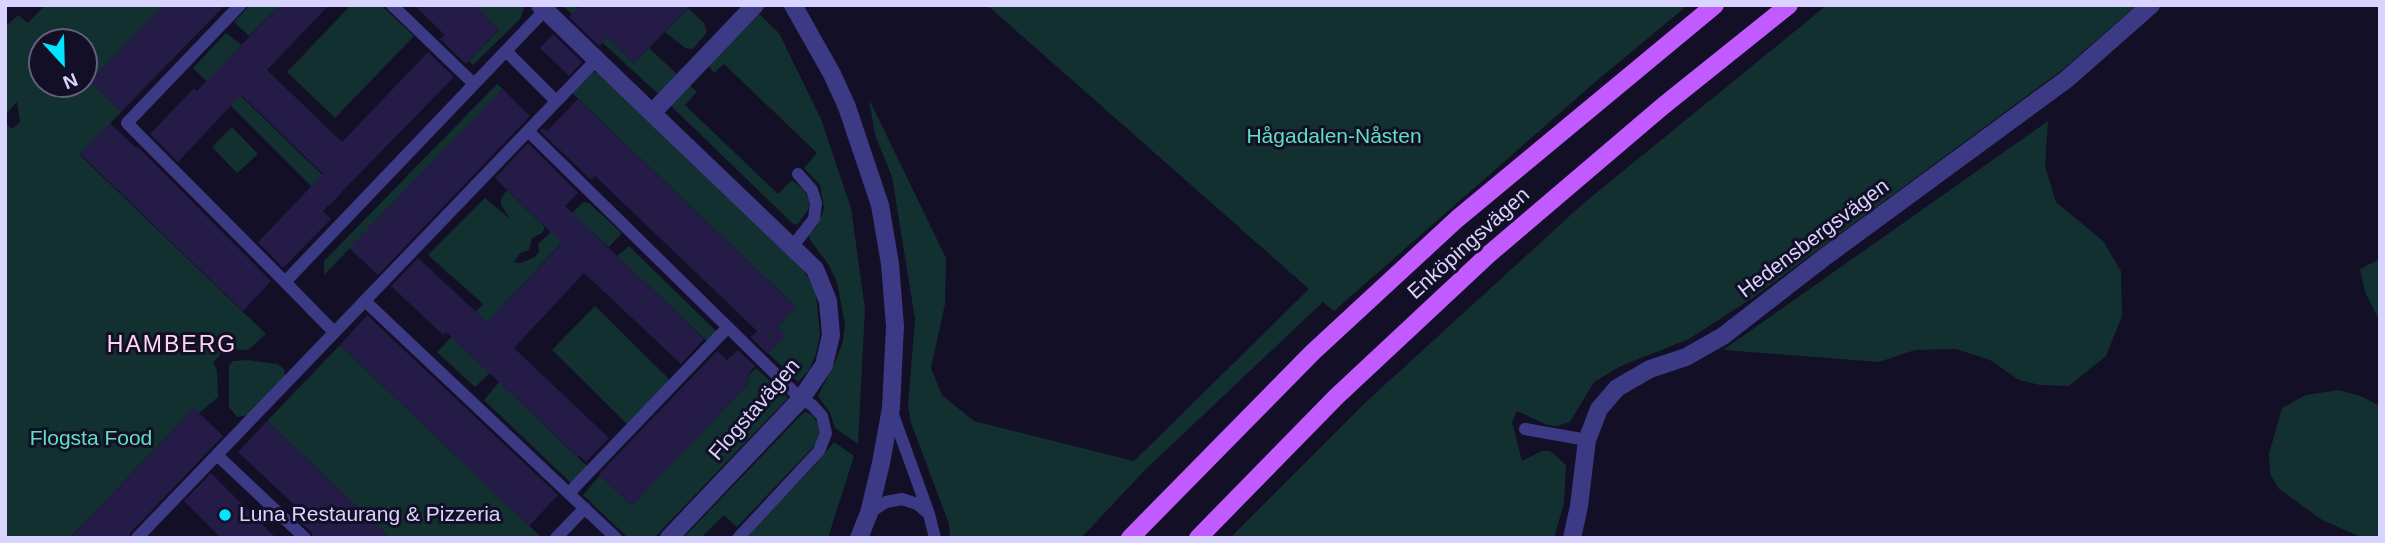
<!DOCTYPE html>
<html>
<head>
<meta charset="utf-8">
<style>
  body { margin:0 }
  #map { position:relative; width:2385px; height:543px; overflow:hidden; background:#130f26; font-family:Arial,sans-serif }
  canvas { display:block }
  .frame { position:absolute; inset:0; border:7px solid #d9d4ff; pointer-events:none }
  .north { position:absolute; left:28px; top:28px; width:70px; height:70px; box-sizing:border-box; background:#130f26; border:2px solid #625e7d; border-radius:50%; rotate:158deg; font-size:19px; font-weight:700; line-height:28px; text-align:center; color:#d9d4ff }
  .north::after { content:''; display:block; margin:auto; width:24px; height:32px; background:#00e5ff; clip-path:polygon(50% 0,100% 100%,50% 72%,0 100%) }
</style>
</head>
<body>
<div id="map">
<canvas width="2385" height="543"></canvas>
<div class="frame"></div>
<div class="north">N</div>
</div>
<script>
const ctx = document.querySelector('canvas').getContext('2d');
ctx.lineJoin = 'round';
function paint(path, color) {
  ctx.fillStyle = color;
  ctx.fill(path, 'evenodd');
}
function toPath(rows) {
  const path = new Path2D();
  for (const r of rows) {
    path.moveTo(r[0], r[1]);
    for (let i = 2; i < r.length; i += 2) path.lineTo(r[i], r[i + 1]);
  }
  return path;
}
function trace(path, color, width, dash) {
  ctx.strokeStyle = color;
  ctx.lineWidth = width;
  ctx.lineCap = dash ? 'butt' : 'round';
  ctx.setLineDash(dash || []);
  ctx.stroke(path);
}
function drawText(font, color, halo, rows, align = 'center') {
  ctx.font = font + ' Arial,sans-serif';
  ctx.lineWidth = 6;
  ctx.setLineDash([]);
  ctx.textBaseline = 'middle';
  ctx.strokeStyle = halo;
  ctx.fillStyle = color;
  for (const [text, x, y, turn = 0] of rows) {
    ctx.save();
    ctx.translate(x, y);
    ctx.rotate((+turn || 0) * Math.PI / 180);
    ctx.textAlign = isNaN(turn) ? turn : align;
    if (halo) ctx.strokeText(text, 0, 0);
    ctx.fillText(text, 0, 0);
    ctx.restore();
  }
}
const green = toPath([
  [45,5,164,5,90,81,121,112,80,155,266,334,248,350,225,349,213,363,217,370,218,397,199,413,194,408,70,538,5,538,5,123,12,129,20,122,17,102,5,115,5,27,18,15,28,23],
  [42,42,84,42,84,84,42,84],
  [250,5,280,5,249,36,234,22],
  [351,5,381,5,414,36,335,118,287,72],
  [474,5,523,5,524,9,520,19,473,65,469,61,499,30],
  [562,5,574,5,634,63,649,48,677,74,662,91,657,93],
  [987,5,1688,5,1594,83,1334,311,1323,302,1146,469,1081,538,950,538,949,524,911,423,908,406,915,319,892,177,875,135,869,99,946,258,945,304,931,368,942,395,974,421,1134,461,1309,289],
  [1827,5,2137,5,2062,70,1754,297,1689,339,1621,366,1594,382,1570,422,1557,426,1547,425,1517,411,1512,422,1522,461,1542,451,1550,451,1566,465,1564,503,1554,538,1230,538,1366,402,1585,202],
  [688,8,704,23,707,32,693,49,685,48,665,32],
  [759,14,779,33,821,119,851,208,865,309,858,444,835,428,830,413,818,396,836,360,843,341,845,325,837,282,828,264,810,240,809,235,818,225,824,208,820,185,804,168,817,153,724,64,714,73,708,66],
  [226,33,242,45,216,72,341,193,330,205,193,68],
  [593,72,599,73,796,261,808,277,816,294,820,335,816,354,809,370,798,382,767,352,778,326,796,307,572,93],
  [687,83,697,92,685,105,778,194,792,180,804,190,810,202,808,210,797,225,792,223,667,102],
  [497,84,503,89,324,275,324,261],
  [2048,121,2045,166,2056,202,2103,241,2121,271,2122,316,2106,356,2069,386,2040,385,2019,380,1990,360,1956,349,1915,350,1879,362,1723,350],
  [232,127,258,154,237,173,212,147],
  [507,190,545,227,542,233,532,238,529,250,520,253,514,262,521,263,535,257,539,251,538,244,584,202,589,203,622,233,609,247,581,222,463,348,490,373,475,387,437,352,483,304,428,255,485,198,510,219,501,205,501,199],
  [629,246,718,333,709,343,617,256],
  [2380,259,2380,322,2365,292,2360,269],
  [595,306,670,380,627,424,552,350],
  [340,345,542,538,390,538,267,421],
  [248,360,277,364,284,369,285,376,249,415,237,417,229,407,229,365,233,361],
  [756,368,788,398,654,538,628,538,583,495,600,475,631,505,750,382,746,378],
  [499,382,588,467,572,484,484,400],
  [2339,390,2363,397,2380,406,2380,538,2363,538,2322,520,2278,488,2270,473,2269,454,2282,408,2306,395],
  [804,412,811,414,818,423,820,432,818,442,737,527,724,515,701,538,683,538],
  [834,442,854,456,828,538,748,538,746,536,817,463]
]);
const building = toPath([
  [164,5,225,5,121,112,90,81],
  [280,5,329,5,267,70,342,142,428,52,454,77,323,211,331,219,283,268,258,242,323,174,241,95,178,162,150,134,194,88,197,91],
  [414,5,474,5,499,29,466,64,440,39,445,35],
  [581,5,691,5,634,63,608,38,599,46,569,17],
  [553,34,582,62,569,76,540,48],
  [503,89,530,116,378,275,349,248],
  [578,99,796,307,778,326,786,335,768,354,751,337,757,331,595,176,591,180,540,131,543,128,547,131],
  [110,123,136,148,138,147,271,281,243,311,80,154],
  [528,143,578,193,565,206,704,339,681,364,584,273,514,348,609,438,586,462,579,455,578,457,446,332,443,335,391,286,418,258,487,322,562,243,495,178],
  [367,315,558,495,529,526,340,345],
  [738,350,755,366,746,378,750,382,632,506,599,474,717,351,727,360],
  [194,408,223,436,131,532,128,538,70,538],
  [267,421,390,538,314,538,311,532,299,521,305,515,238,452],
  [211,473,276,538,221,538,184,501]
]);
const lane = toPath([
  [240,5,127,123,285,282,545,10],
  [392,5,474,84],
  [506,51,556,101],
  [528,131,801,399,812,405,822,416,826,433,819,451,738,538],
  [792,247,814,219,816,203,812,190,798,174],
  [285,282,334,332],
  [365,301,616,538],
  [891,409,929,514],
  [1525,429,1587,440],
  [217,455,305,538],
  [569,493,728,327],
  [869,513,886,502,902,499,917,504,929,514,935,538],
  [137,538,597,59],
  [556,538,585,508]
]);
const street = toPath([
  [540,5,652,113,755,5],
  [793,5,832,74,847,107,880,205,890,264,895,326,891,408,881,463,869,513,859,538],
  [652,113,815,269,828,301,831,335,824,365,801,399,669,538],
  [1572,538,1579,506,1587,440,1599,409,1617,388,1650,369,1686,357,1723,336,1826,256,2067,79,2151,5]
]);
const primary = toPath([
  [1130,538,1313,352,1457,219,1715,5],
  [1198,538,1336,397,1488,255,1663,106,1789,5]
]);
const markers = [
  [225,515,7,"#00e5ff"]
];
const parkNames = [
  ["Hågadalen-Nåsten",1334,137],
  ["Flogsta Food",91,439]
];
const streetNames = [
  ["Hedensbergsvägen",1814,239,-37],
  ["Enköpingsvägen",1469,244,-42],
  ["Flogstavägen",755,410,-49]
];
const poiNames = [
  ["Luna Restaurang & Pizzeria",239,515]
];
const neighbourhoodNames = [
  ["HAMBERG",172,346]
];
paint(green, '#12302f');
paint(building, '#241b47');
trace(lane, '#3d3a85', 12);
trace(street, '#3d3a85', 18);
trace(primary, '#c25bff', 18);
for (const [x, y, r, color] of markers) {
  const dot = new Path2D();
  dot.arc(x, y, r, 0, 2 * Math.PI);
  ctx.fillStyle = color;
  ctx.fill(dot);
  trace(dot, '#130f26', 2.5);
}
drawText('21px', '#5fe0c0', '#130f26', parkNames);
drawText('21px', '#d9d4ff', '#130f26', streetNames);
drawText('21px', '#d9d4ff', '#130f26', poiNames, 'left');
ctx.letterSpacing = '2px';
drawText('23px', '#ffd6f0', '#130f26', neighbourhoodNames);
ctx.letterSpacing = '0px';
</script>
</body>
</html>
